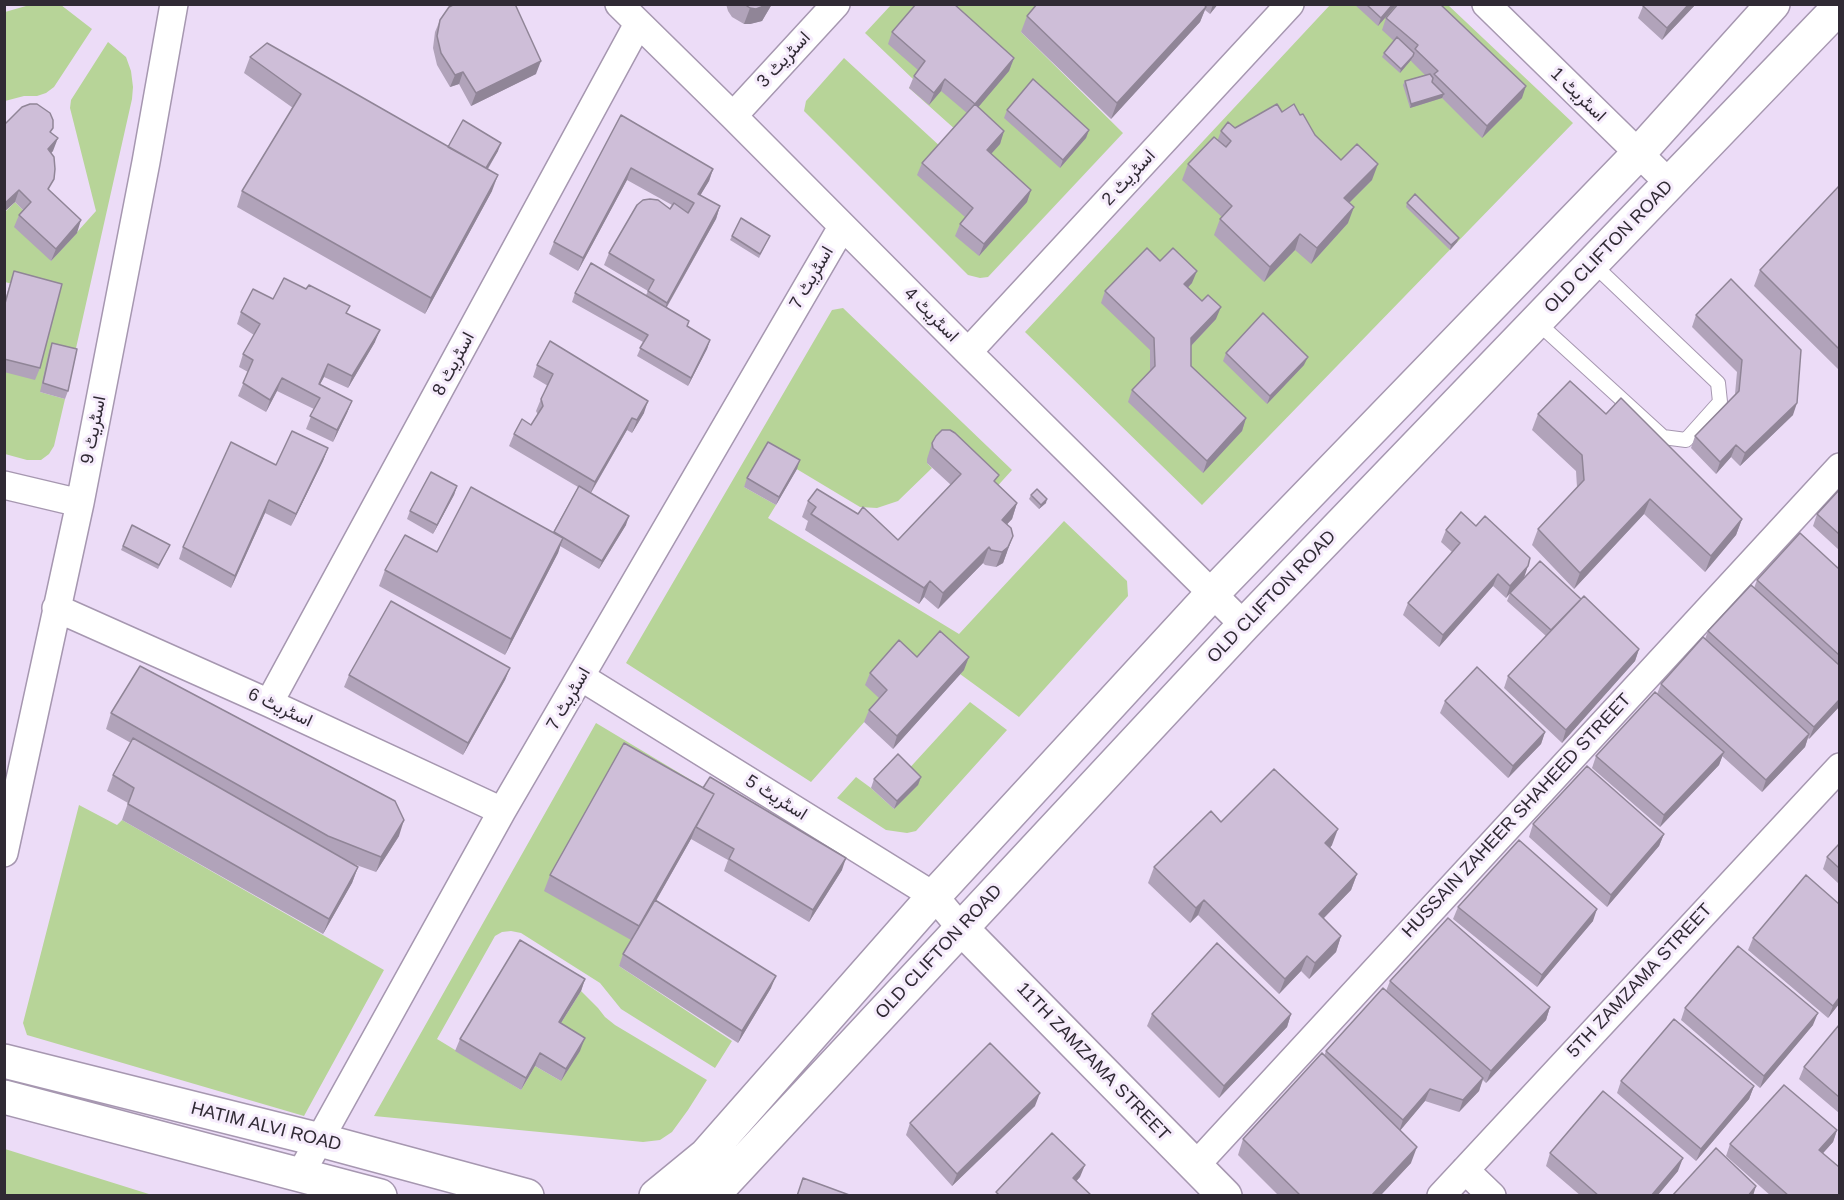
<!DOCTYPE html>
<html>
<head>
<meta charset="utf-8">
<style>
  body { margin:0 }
  #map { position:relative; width:1844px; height:1200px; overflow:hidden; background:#ecdcf7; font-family:Arial,sans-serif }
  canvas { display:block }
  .frame { position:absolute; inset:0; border:6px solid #302a34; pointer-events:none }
</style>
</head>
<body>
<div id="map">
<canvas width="1844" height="1200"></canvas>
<div class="frame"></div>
</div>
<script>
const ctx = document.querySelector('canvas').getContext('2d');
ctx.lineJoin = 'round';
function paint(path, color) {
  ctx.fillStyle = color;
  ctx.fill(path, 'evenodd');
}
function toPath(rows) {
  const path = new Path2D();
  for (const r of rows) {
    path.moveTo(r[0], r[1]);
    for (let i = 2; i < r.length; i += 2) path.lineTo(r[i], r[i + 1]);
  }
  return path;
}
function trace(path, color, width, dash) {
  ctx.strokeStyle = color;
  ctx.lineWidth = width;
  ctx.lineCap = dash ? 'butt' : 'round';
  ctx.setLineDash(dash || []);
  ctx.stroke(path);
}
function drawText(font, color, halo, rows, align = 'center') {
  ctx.font = font + ' Arial,Vazirmatn,sans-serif';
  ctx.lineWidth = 6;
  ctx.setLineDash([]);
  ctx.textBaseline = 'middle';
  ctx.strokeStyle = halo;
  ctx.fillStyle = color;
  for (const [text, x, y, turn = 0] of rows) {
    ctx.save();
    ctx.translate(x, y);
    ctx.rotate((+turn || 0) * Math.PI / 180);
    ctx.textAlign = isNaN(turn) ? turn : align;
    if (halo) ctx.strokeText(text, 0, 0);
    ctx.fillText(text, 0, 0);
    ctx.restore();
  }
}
const green = toPath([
  [33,4,61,5,92,29,54,87,46,93,37,96,24,96,5,101,5,12],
  [891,5,1046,5,1021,32,1123,133,988,277,980,278,968,275,804,111,806,101,844,58,942,148,957,131,909,88,914,80,865,33],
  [1330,5,1448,5,1573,123,1202,505,1025,332],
  [108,42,126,57,131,71,133,87,132,99,74,357,40,392,65,399,54,446,49,454,41,460,27,460,5,454,4,372,57,296,5,282,5,212,15,202,27,214,51,261,96,211,70,108,71,100],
  [843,308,1012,470,993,491,927,463,932,468,898,501,877,508,860,507,765,450,744,487,776,505,768,518,959,634,1064,521,1127,581,1128,596,1019,717,960,674,882,702,811,782,626,663,832,310],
  [970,702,1007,730,916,831,907,833,886,830,837,798,856,777,871,788,894,809,905,773],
  [596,723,706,789,633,941,619,966,732,1041,715,1068,621,1009,600,983,521,933,511,931,502,932,495,936,437,1039,521,1090,535,1066,561,1081,554,1034,581,991,598,1008,605,1017,615,1025,707,1080,688,1110,672,1132,660,1140,643,1142,374,1116],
  [79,805,117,825,122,820,384,970,304,1116,27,1035,23,1023],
  [4,1149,5,1149,152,1195,5,1195]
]);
const lane = toPath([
  [1537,322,1663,437,1686,440,1720,402,1718,383,1593,264]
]);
const street = toPath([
  [619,4,733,116,968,352,1244,625],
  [1486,4,1670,184],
  [733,116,836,4],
  [968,352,1290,4],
  [4,485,80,503],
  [56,608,269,703,502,811],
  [581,677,934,896,961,928],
  [269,703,638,24],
  [4,853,80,503,146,162,174,4],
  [1195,1166,1840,467],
  [1465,1170,1492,1196],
  [301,1173,502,811,842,227],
  [691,1196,706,1155],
  [1441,1196,1840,767]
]);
const secondary = toPath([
  [961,928,1225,1196],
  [4,1061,320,1140,527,1196],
  [4,1097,380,1196],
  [656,1196,706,1155,934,896,1212,594,1638,154,1773,4],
  [712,1196,1244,625,1840,6]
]);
const wall = toPath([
  [726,4,772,4,762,21,750,24,744,24,732,17,728,11],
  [1037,4,1218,4,1210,14,1205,10,1200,22,1111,119,1021,32,1027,16],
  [1354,4,1397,4,1378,26],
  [1644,4,1696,4,1662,40,1638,18,1643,6],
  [1386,18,1522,98,1482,138,1442,98,1410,108,1403,85,1405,81,1425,75,1411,61,1411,60,1400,73,1382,57,1384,53,1394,41,1382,30],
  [440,20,536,74,471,106,459,84,450,87,437,65,433,48,435,32],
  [892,32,1014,58,1009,71,978,107,1004,131,1000,144,991,154,1031,190,1027,202,979,256,955,236,960,224,965,217,917,175,922,163,967,113,941,91,929,105,909,88,914,76,918,70,888,44],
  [250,57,448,147,498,151,488,169,492,191,425,314,237,207,242,191,293,108,244,73],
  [1007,110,1089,130,1086,138,1060,168,1004,118],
  [1282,112,1300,115,1315,135,1341,160,1372,180,1349,203,1348,223,1311,264,1295,250,1264,282,1214,235,1220,219,1222,217,1182,180,1188,164,1218,139,1221,131,1235,128],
  [621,115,713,169,709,181,700,195,720,206,716,219,667,307,687,326,710,340,707,349,688,386,637,356,643,342,572,302,575,293,646,295,648,291,604,265,609,253,670,209,672,205,627,180,578,271,549,254,554,242],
  [4,125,52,133,53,151,51,153,49,190,77,233,51,261,14,227,19,215,23,210,15,202,4,212],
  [1839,186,1839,370,1754,286,1760,270],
  [1407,203,1459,238,1457,242,1450,250,1406,207],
  [732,236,768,240,759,258,730,240],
  [14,271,40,368,35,380,4,372,4,303],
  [1731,279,1793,415,1740,466,1731,457,1716,474,1691,448,1695,436,1735,394,1737,372,1692,327,1696,315],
  [1192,283,1188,287,1216,319,1191,346,1191,366,1246,418,1242,431,1203,473,1128,402,1132,390,1150,371,1150,350,1101,303,1105,291],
  [273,299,347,313,375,342,348,388,324,377,320,384,352,401,347,413,333,442,306,429,314,409,277,391,266,412,238,396,248,372,239,367,243,354,254,335,237,324,241,312],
  [52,343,68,391,65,399,40,392,49,351],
  [1226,353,1304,365,1267,404,1223,361],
  [537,365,644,413,632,433,627,430,591,493,626,525,599,569,560,546,558,553,505,655,379,586,385,570,437,552,553,532,578,487,509,446,514,434,531,425,538,415,536,411,541,399,548,386,533,377],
  [1538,414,1606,414,1742,519,1736,535,1705,572,1644,514,1574,589,1532,545,1538,529,1577,487,1576,471,1532,430],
  [932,443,996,483,1017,503,1012,519,1006,525,1007,552,1003,563,996,567,985,565,983,563,938,609,924,597,919,604,805,530,808,521,802,517,808,501,898,540,951,485,927,463,927,459],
  [328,448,323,461,291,526,265,513,231,588,179,559,183,547,276,465],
  [797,469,776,505,744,487,747,478],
  [457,486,454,495,433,534,407,519,410,511],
  [1839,490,1839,550,1813,526,1817,514],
  [1031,495,1046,503,1039,509,1029,499],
  [132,525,170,545,158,569,121,550],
  [1446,530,1524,578,1581,599,1639,649,1635,661,1562,743,1504,688,1508,676,1546,636,1507,601,1510,593,1506,598,1493,586,1439,647,1403,615,1408,603,1452,552,1441,542],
  [1839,569,1839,707,1809,739,1808,738,1805,747,1762,792,1722,756,1719,765,1660,827,1592,768,1596,756,1657,694,1661,684,1705,639,1708,631,1754,588,1757,580],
  [917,657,964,670,893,749,864,722,869,710,879,698,865,685,870,673],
  [510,668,505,680,463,755,344,687,349,675],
  [1445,701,1545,732,1541,744,1508,778,1440,713],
  [111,713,399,836,376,872,348,862,358,867,352,883,323,934,122,820,128,803,107,791,113,775,131,743,106,729],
  [624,743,842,870,809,922,724,871,728,860,691,839,656,901,771,988,738,1043,619,966,623,954,631,940,544,891,550,875],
  [921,777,918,785,894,809,871,788,874,779],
  [1221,822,1332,845,1330,848,1357,874,1351,890,1324,918,1341,936,1336,952,1309,979,1301,971,1279,994,1198,915,1190,923,1148,883,1154,867],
  [1533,824,1664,834,1659,846,1607,907,1529,837],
  [1839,844,1839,884,1823,869,1827,857],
  [1458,907,1593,921,1537,987,1453,919],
  [1753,938,1839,1004,1828,1018,1748,950],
  [585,979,581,991,561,1023,580,1051,561,1081,535,1066,521,1090,455,1051,460,1039],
  [1390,981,1550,1007,1546,1020,1486,1083,1483,1080,1479,1091,1459,1112,1425,1101,1400,1130,1411,1163,1380,1196,1279,1196,1238,1155,1243,1139,1324,1056,1326,1051,1386,991],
  [1685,1008,1813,1025,1760,1088,1681,1020],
  [1152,1014,1291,1014,1287,1027,1219,1098,1147,1026],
  [1839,1025,1839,1113,1799,1079,1804,1067],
  [1621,1081,1754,1086,1749,1099,1696,1161,1617,1093],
  [1035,1106,952,1186,906,1135,910,1123],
  [1837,1130,1833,1142,1823,1153,1839,1196,1771,1196,1726,1156,1730,1144],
  [1550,1153,1678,1171,1657,1196,1581,1196,1546,1166]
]);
const shadedWall = toPath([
  [769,4,772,4,762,21,750,24,744,24,750,8],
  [1213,4,1218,4,1210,14],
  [1393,4,1397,4,1378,26,1381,18],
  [1689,4,1696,4,1662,40,1667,28],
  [1206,7,1200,22,1111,119,1117,103],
  [1413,56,1411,60,1400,73,1401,69],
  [1014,58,1009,71,970,117,975,104],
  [541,61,536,74,471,106,476,93],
  [463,72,459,84,450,87,455,75],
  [945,79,941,91,929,105,934,93],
  [1526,86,1522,98,1482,138,1487,126],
  [1444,94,1442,98,1410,108,1411,104],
  [1089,130,1086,138,1060,168,1063,160],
  [1004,131,1000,144,983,163,987,150],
  [58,138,53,151,43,161,48,149],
  [501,143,498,151,482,178,485,170],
  [1378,164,1372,180,1338,214,1344,198],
  [631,168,627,180,578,271,583,258],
  [713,169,709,181,694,206,698,194],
  [498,175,492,191,425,314,431,298],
  [19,190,15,202,4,212,4,204],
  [1031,190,1027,202,979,256,984,244],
  [720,206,716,219,662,315,667,303],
  [1354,207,1348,223,1311,264,1317,248],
  [81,220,77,233,51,261,56,249],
  [1300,234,1295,250,1264,282,1270,267],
  [1459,238,1457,242,1450,250,1451,245],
  [1197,271,1192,283,1180,296,1184,284],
  [1221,307,1216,319,1186,351,1191,338],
  [380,330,375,342,348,388,352,376],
  [710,340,707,349,688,386,691,378],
  [1308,357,1304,365,1267,404,1270,396],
  [328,364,324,377,314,396,319,384],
  [282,378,277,391,266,412,270,400],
  [352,401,347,413,333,442,337,430],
  [648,401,644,413,632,433,637,420],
  [1797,403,1793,415,1740,466,1745,453],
  [632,418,627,430,590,494,595,482],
  [1246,418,1242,431,1203,473,1207,461],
  [1736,445,1731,457,1716,474,1720,462],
  [328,448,323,461,291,526,296,514],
  [800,460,797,469,776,505,779,497],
  [457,486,454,495,433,534,437,525],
  [1047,499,1046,503,1039,509,1041,505],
  [1650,499,1644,514,1574,589,1580,573],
  [269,500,265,513,231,588,235,576],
  [1017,503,1012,519,996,536,1002,520],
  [629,516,626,525,599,569,602,561],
  [1742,519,1736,535,1705,572,1711,556],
  [1013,536,1003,563,996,567,1002,552],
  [563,538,558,553,505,655,511,639],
  [989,547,983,563,938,609,943,593],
  [1528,566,1524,578,1506,598,1510,586],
  [1498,574,1493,586,1439,647,1443,635],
  [930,581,924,597,919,604,924,588],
  [1639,649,1635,661,1562,743,1566,730],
  [969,657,964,670,893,749,897,736],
  [510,668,505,680,463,755,468,743],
  [1839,700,1839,707,1809,739,1814,727],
  [1545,732,1541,744,1508,778,1513,766],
  [1809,734,1805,747,1762,792,1766,780],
  [1724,752,1719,765,1660,827,1664,815],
  [921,777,918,785,894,809,897,801],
  [714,794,696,827,691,839,633,941,639,926],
  [404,820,399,836,376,872,381,857],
  [1338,829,1332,845,1320,859,1325,843],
  [1664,834,1659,846,1607,907,1611,895],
  [846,858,842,870,809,922,813,910],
  [358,867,352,883,323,934,329,919],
  [1357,874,1351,890,1313,929,1319,914],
  [1204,900,1198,915,1190,923,1196,908],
  [1597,909,1593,921,1537,987,1542,975],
  [1341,936,1336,952,1309,979,1315,963],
  [1307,956,1301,971,1279,994,1285,979],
  [776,976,771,988,738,1043,742,1031],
  [585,979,581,991,554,1034,559,1022],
  [1839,998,1839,1004,1828,1018,1833,1006],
  [1550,1007,1546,1020,1486,1083,1491,1071],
  [1818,1013,1813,1025,1760,1088,1764,1076],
  [1291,1014,1287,1027,1219,1098,1224,1086],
  [585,1038,580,1051,561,1081,566,1069],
  [540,1053,535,1066,521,1090,526,1078],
  [1483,1078,1479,1091,1459,1112,1463,1100],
  [1754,1086,1749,1099,1696,1161,1701,1149],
  [1430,1089,1425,1101,1399,1132,1403,1120],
  [1040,1093,1035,1106,952,1186,957,1174],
  [1837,1130,1833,1142,1815,1162,1819,1150],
  [1417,1147,1411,1163,1380,1196,1371,1196],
  [1683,1158,1678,1171,1657,1196,1651,1196],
  [1085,1165,1080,1177,1069,1190,1073,1178],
  [1756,1186,1753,1196,1748,1196]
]);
const building = toPath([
  [455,4,515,4,541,61,476,93,463,72,455,75,441,53,437,36,440,20,449,7,455,4],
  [744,4,769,4,756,9,750,8,744,4],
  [916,4,954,4,1014,58,975,104,945,79,934,93,914,76,925,61,892,32,916,4],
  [1037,4,1204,4,1206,7,1117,103,1027,16,1037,4],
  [1366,4,1393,4,1381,18,1366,4],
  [1398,4,1440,4,1526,86,1487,126,1434,74,1438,71,1415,49,1418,45,1386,18,1398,4],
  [1644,4,1689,4,1667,28,1643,6,1644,4],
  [1397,37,1414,53,1413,56,1401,69,1384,53,1397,37],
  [267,43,498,175,431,298,242,191,301,94,250,57,267,43],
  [1430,74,1433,78,1432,82,1444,94,1411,104,1405,81,1430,74],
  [1033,79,1089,130,1063,160,1007,110,1033,79],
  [30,104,37,104,50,113,53,120,53,128,50,132,58,138,48,149,54,157,55,169,54,179,48,189,81,220,56,249,19,215,31,202,19,190,4,204,4,125,22,107,30,104],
  [975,104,1004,131,987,150,1031,190,984,244,960,224,973,208,922,163,975,104],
  [1277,104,1282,112,1294,104,1300,115,1303,114,1315,135,1341,160,1357,144,1378,164,1344,198,1354,207,1317,248,1300,234,1270,267,1220,219,1232,206,1188,164,1214,137,1226,147,1231,141,1221,131,1228,122,1235,128,1277,104],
  [621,115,713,169,698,194,720,206,667,303,648,291,654,280,609,253,637,205,643,200,650,199,658,200,670,209,674,203,688,213,694,203,631,168,583,258,554,242,621,115],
  [463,120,501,143,486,168,448,147,463,120],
  [1839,186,1839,349,1760,270,1839,186],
  [1415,194,1459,238,1451,245,1407,203,1415,194],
  [741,218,770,236,760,254,732,236,741,218],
  [1147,248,1160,261,1173,248,1197,271,1184,284,1202,301,1208,295,1221,307,1191,338,1191,366,1246,418,1207,461,1132,390,1155,366,1154,338,1105,291,1147,248],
  [591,263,689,321,687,326,710,340,691,378,640,348,648,335,575,293,591,263],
  [14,271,62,284,40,368,4,359,4,307,14,271],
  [284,278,306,289,309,285,350,306,346,313,380,330,352,376,328,364,319,384,352,401,337,430,310,416,320,398,282,378,270,400,243,383,253,360,243,354,260,324,241,312,253,289,273,299,284,278],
  [1731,279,1801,350,1797,403,1745,453,1736,445,1720,462,1695,436,1739,391,1742,360,1696,315,1731,279],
  [1263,313,1308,357,1270,396,1226,353,1263,313],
  [550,341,648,401,637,420,632,418,595,482,514,434,522,419,531,425,543,406,541,399,553,374,537,365,550,341],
  [52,343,77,349,68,391,43,383,52,343],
  [1570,381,1606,414,1621,398,1742,519,1711,556,1650,499,1580,573,1538,529,1584,480,1582,455,1538,414,1570,381],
  [942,430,950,430,955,433,999,475,994,481,1017,503,1002,520,1011,528,1013,536,1008,547,1002,552,991,550,989,547,943,593,930,581,924,588,811,514,816,507,808,501,817,489,858,514,863,507,898,540,961,474,933,448,932,443,936,436,942,430],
  [292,431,328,448,296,514,269,500,235,576,183,547,231,442,276,465,292,431],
  [768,442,800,460,779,497,747,478,768,442],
  [431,472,457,486,437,525,410,511,431,472],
  [579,486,629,516,602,561,554,532,579,486],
  [471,487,563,538,511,639,385,570,405,535,437,552,471,487],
  [1037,489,1047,499,1041,505,1031,495,1037,489],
  [1839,490,1839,534,1817,514,1839,490],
  [1461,512,1476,526,1485,516,1530,558,1528,566,1510,586,1498,574,1443,635,1408,603,1460,543,1446,530,1461,512],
  [132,525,170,545,159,565,123,546,132,525],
  [1800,533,1839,569,1839,655,1757,580,1800,533],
  [1540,561,1581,599,1551,630,1510,593,1540,561],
  [1751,585,1839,665,1839,700,1814,727,1708,631,1751,585],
  [1584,596,1639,649,1566,730,1508,676,1584,596],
  [391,601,510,668,468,743,349,675,391,601],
  [940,631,969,657,897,736,869,710,887,690,870,673,899,640,917,657,940,631],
  [1703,637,1809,734,1766,780,1661,684,1703,637],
  [140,666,395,801,404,820,381,857,328,836,111,713,140,666],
  [1477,667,1545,732,1513,766,1445,701,1477,667],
  [1655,692,1724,752,1664,815,1596,756,1655,692],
  [133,738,358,867,329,919,128,804,134,788,113,775,133,738],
  [624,743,714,794,639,926,550,875,624,743],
  [898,754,921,777,897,801,874,779,898,754],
  [1587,766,1664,834,1611,895,1533,824,1587,766],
  [1274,769,1338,829,1325,843,1357,874,1319,914,1341,936,1315,963,1307,956,1285,979,1204,900,1196,908,1154,867,1211,811,1221,822,1274,769],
  [710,777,846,858,813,910,729,859,734,849,696,827,714,794,703,788,710,777],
  [1519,840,1597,909,1542,975,1458,907,1519,840],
  [1839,844,1839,868,1827,857,1839,844],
  [1806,875,1839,904,1839,998,1833,1006,1753,938,1806,875],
  [655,900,776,976,742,1031,623,954,655,900],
  [1448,918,1550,1007,1491,1071,1390,981,1448,918],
  [520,940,585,979,559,1022,585,1038,566,1069,540,1053,526,1078,460,1039,520,940],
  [1217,943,1291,1014,1224,1086,1152,1014,1217,943],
  [1738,946,1818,1013,1764,1076,1685,1008,1738,946],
  [1383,988,1483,1078,1463,1100,1430,1089,1403,1120,1326,1051,1383,988],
  [1674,1019,1754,1086,1701,1149,1621,1081,1674,1019],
  [1839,1025,1839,1097,1804,1067,1839,1025],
  [990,1043,1040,1093,957,1174,910,1123,990,1043],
  [1322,1053,1417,1147,1371,1196,1301,1196,1243,1139,1322,1053],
  [1784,1085,1837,1130,1819,1150,1839,1167,1839,1194,1838,1196,1789,1196,1730,1144,1784,1085],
  [1603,1091,1683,1158,1651,1196,1599,1196,1550,1153,1603,1091],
  [1052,1133,1085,1165,1073,1178,1092,1196,1000,1196,996,1192,1052,1133],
  [1716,1148,1756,1186,1748,1196,1672,1196,1716,1148],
  [803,1178,852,1196,797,1196,803,1178]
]);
const streetNames = [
  ["اسٹریٹ 3",784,60,-47],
  ["اسٹریٹ 1",1578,95,44],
  ["اسٹریٹ 2",1129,178,-47],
  ["OLD CLIFTON ROAD",1609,247,-46],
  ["اسٹریٹ 7",812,278,-60],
  ["اسٹریٹ 4",931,315,45],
  ["اسٹریٹ 8",454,364,-62],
  ["اسٹریٹ 9",94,430,-79],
  ["OLD CLIFTON ROAD",1272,597,-46],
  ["اسٹریٹ 7",569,699,-60],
  ["اسٹریٹ 6",280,708,25],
  ["اسٹریٹ 5",776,798,32],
  ["HUSSAIN ZAHEER SHAHEED STREET",1517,816,-47],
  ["OLD CLIFTON ROAD",939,952,-47],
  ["5TH ZAMZAMA STREET",1640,981,-47],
  ["11TH ZAMZAMA STREET",1093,1062,46],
  ["HATIM ALVI ROAD",266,1127,14]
];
paint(green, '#b7d498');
trace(lane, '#a697b0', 16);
trace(street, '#a697b0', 30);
trace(secondary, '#a697b0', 36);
trace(lane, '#fff', 14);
trace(street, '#fff', 27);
trace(secondary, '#fff', 33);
paint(wall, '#b1a3ba');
paint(shadedWall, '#908597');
paint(building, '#cebed8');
trace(building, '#908597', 1.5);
drawText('18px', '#302a34', '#f6ecfc', streetNames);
</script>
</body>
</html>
